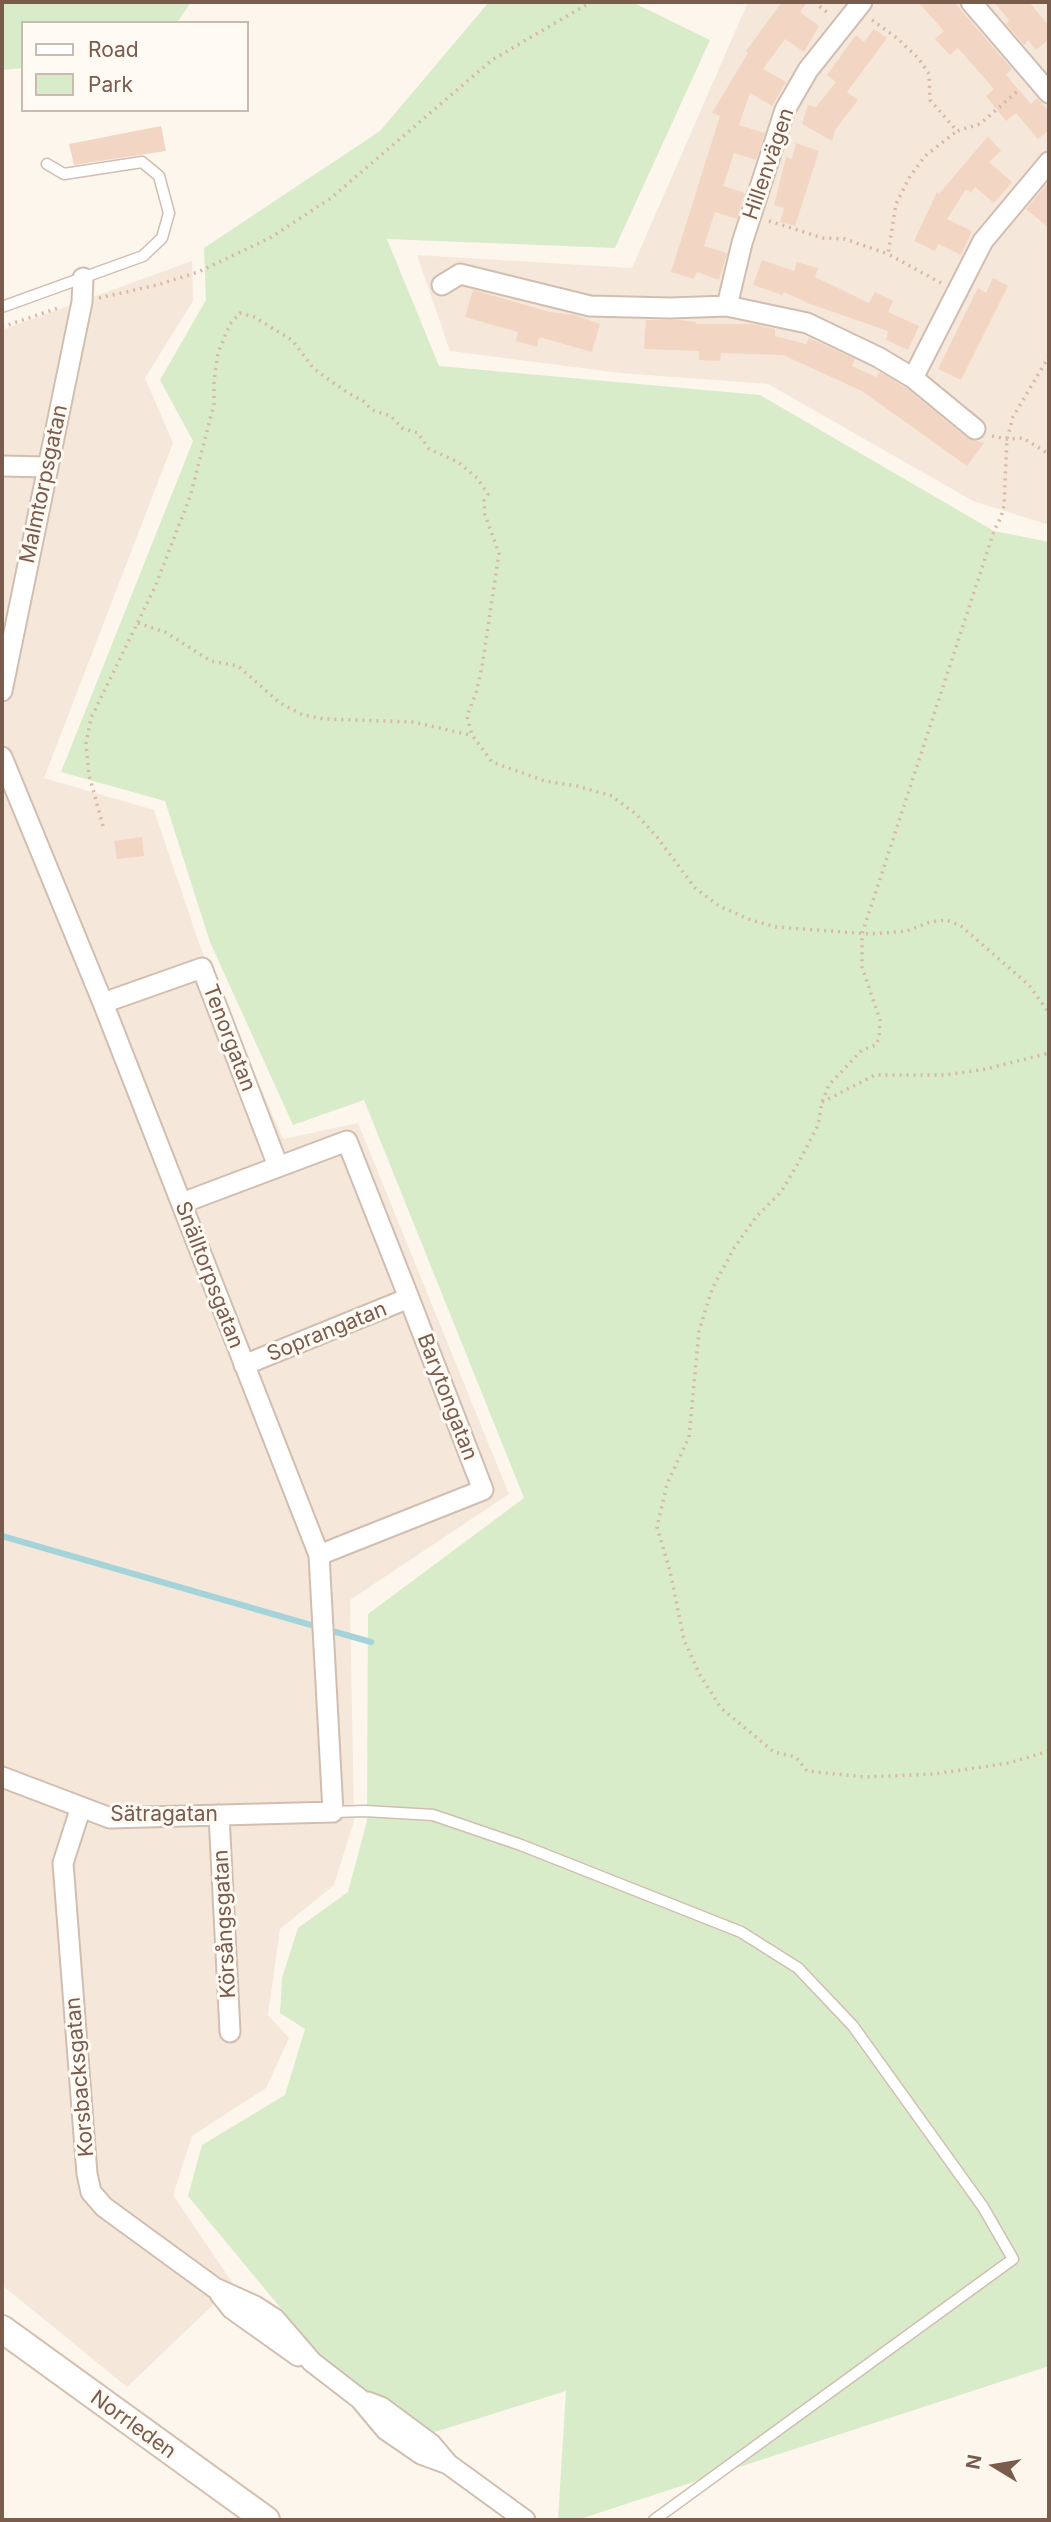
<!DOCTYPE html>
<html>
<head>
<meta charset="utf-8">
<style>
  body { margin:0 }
  #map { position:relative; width:1051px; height:2522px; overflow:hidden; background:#fdf6ec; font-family:Inter,sans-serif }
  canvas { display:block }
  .frame { position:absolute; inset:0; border:4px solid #7a5c4d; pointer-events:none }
  .legend { position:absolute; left:21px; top:21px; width:228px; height:91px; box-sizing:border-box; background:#fffaf3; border:2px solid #cabbb1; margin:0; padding:9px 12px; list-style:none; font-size:21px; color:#7a5c4d }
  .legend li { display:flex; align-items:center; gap:14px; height:35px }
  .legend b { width:35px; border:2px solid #cabbb1 }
  .north { position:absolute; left:960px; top:2431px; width:70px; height:70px; -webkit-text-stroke:5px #fffaf3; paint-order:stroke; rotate:281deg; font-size:19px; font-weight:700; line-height:28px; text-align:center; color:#7a5c4d }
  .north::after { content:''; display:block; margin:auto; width:24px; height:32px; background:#7a5c4d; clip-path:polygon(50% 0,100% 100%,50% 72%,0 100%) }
</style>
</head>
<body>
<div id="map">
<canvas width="1051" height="2522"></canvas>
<div class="frame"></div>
<ul class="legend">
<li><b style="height:9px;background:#fff"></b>Road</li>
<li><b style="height:19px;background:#d8ecc9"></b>Park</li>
</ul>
<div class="north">N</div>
</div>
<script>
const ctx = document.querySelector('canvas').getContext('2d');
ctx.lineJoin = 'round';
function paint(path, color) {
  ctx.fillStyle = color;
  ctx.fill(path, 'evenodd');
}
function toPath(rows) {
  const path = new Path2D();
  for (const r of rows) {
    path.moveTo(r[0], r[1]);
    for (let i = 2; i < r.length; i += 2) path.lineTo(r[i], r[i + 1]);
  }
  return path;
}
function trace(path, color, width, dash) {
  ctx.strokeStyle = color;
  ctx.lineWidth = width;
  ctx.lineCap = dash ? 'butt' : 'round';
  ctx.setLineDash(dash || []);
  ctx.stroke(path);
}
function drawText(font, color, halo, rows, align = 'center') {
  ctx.font = font + ' Inter,sans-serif';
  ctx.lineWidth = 6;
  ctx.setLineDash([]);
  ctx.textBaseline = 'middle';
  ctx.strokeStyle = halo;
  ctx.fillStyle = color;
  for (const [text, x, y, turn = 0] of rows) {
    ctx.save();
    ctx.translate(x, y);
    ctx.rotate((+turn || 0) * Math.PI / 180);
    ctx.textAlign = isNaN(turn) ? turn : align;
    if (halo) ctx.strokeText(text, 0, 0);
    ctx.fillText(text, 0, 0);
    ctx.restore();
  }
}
const residential = toPath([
  [748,2,1049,2,1049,525,973,501,768,384,620,373,450,351,417,255,632,268],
  [192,261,193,301,145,378,173,443,44,778,154,810,200,946,283,1139,358,1123,509,1494,350,1600,354,1821,334,1885,280,1929,268,2015,289,2038,266,2088,192,2136,173,2195,234,2285,127,2387,2,2285,2,330]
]);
const green = toPath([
  [2,2,191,2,177,23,23,23,23,68,2,70],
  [489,2,632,2,710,40,615,248,387,239,439,366,760,395,994,531,1049,542,1049,2366,577,2520,558,2520,566,2391,419,2437,335,2374,188,2196,202,2145,285,2095,305,2029,280,2013,282,1978,298,1928,348,1892,367,1821,368,1614,524,1498,364,1100,293,1125,210,942,165,801,61,772,193,441,160,380,206,300,204,248,380,131]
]);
const stream = toPath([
  [2,1536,311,1625],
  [325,1629,371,1642]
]);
const building = toPath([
  [782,2,807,2,800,12,819,26,804,52,785,39,763,69,786,82,772,106,750,93,739,125,765,133,756,160,734,153,723,186,745,193,737,219,715,212,704,246,727,253,719,280,697,272,694,279,671,272,720,116,712,113,748,53,746,51],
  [918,2,954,2,1012,69,1006,75,1031,104,1037,98,1049,112,1049,130,1038,139,1016,113,1006,121,986,96,994,89,958,48,950,55,935,39,944,31],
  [994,2,1029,2,1049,26,1049,39,1036,50,1028,40,1024,45,1006,24,1009,20],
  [874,29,887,38,847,92,858,100,835,130,832,141,802,124,808,105,816,107,836,82,827,75,856,35,864,42],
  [161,126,166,151,74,165,69,144],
  [988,136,1001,151,989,162,1012,182,994,203,975,187,971,193,966,189,947,219,972,231,961,255,938,244,935,251,914,241,937,192,939,194],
  [796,143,819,151,795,226,780,222,784,208,774,205,786,157,792,159],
  [1049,181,1049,228,1026,209],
  [762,260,794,271,797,262,818,268,815,277,869,303,875,292,893,301,888,312,919,326,908,350,886,340,888,331,810,304,784,292,782,295,753,285],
  [993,278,1008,286,961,380,938,369,978,288,986,293],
  [473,290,550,312,575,315,600,324,592,352,539,337,537,347,516,341,518,332,465,317],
  [646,320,679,320,696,322,696,324,754,324,775,329,775,336,806,344,809,338,855,359,852,366,876,377,880,372,906,388,967,438,984,443,967,466,862,391,783,355,721,353,720,361,699,360,699,351,644,349],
  [142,837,144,856,117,859,114,841]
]);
const path = toPath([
  [814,2,828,13],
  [872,20,898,39,919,59,929,74,930,100,957,131,980,124,1020,89],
  [769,221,823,238,845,239,888,254],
  [941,283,888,254,896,204,909,178,925,156,957,131],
  [99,298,157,285,198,272,270,238,331,198,492,60,591,2],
  [2,327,61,307],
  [1049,356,1013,417,1007,439,1004,506,1001,517,994,531,862,934,862,967,880,1020,879,1038,876,1045,862,1050,829,1085,822,1102,818,1125,799,1162,781,1192,756,1217,734,1248,712,1289,699,1331,689,1437,667,1484,657,1527,670,1571,684,1640,700,1675,721,1708,774,1752,796,1757,807,1771,865,1777,934,1774,1009,1763,1049,1751],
  [992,436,1007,439,1023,438,1049,454],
  [138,623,165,632,211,661,238,666,280,703,303,715,325,719,413,722,470,735],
  [103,826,89,775,86,744,91,718,155,587,190,497,214,404,214,381,218,353,230,324,240,313,254,317,292,340,314,369,348,393,363,401,372,410,391,416,402,428,418,433,429,449,458,462,477,478,488,494,484,501,485,515,499,553,482,667,476,693,467,716,472,735,492,762,545,781,577,786,612,796,637,815,657,837,695,888,719,906,751,920,776,927,870,934,907,931,930,922,946,920,961,926,1029,985,1049,1013],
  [822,1102,875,1075,945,1075,986,1069,1049,1053]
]);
const service = toPath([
  [2,307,143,256,162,238,169,213,159,176,142,162,64,174,47,164],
  [333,1812,365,1811,433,1815,521,1845,741,1932,798,1968,853,2026,983,2207,1013,2259,654,2520]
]);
const minor = toPath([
  [971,2,1049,93],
  [442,285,460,274,590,306,670,308,727,306,807,323,878,357,913,378,975,429],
  [727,306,742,243,785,110,808,70,862,2],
  [913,378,983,241,1049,162],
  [2,466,47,467],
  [2,691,82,302,83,278],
  [2,757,103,1003,319,1555,333,1812,110,1818,2,1777],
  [103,1003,202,968,278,1166],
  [182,1203,347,1141,409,1298,483,1490,319,1555],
  [244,1365,409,1298],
  [81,1807,63,1863,87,2174,91,2192,104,2207,215,2288,255,2306,275,2319,312,2362,360,2399,386,2430,421,2454,448,2464],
  [219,1815,230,2032],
  [220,2294,232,2309,298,2356],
  [368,2402,381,2407,431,2444,448,2464,525,2520]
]);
const secondary = toPath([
  [2,2329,266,2520]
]);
const streetNames = [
  ["Hillenvägen",769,164,-71],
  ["Malmtorpsgatan",44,484,-78],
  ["Tenorgatan",229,1038,69],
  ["Snälltorpsgatan",209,1275,69],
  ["Soprangatan",327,1332,-22],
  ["Barytongatan",447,1397,69],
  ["Sätragatan",164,1815],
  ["Körsångsgatan",225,1924,-93],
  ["Korsbacksgatan",80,2077,-95],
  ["Norrleden",133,2425,36]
];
paint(residential, '#f5e8da');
paint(green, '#d8ecc9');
trace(stream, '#a5d3da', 6);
paint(building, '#f3d5c3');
trace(service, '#d1beb0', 13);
trace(minor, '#d1beb0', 23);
trace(secondary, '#d6c0b0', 30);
trace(path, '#d9b8a5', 3.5, [2, 5]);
trace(service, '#fff', 10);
trace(minor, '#fff', 19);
trace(secondary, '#fff', 26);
drawText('21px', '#7a5c4d', '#fffaf3', streetNames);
</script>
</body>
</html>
